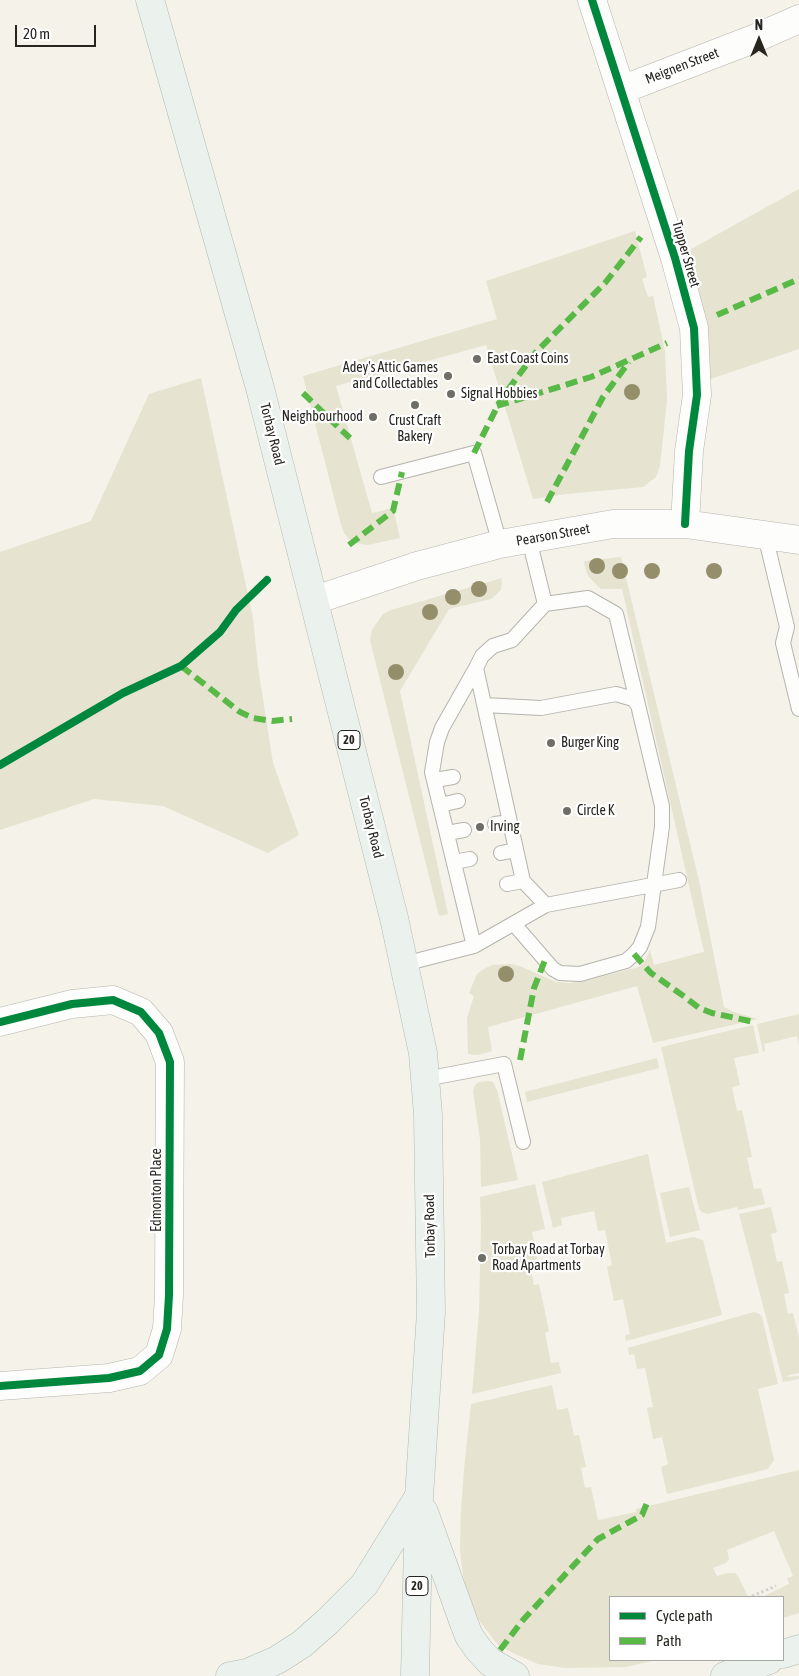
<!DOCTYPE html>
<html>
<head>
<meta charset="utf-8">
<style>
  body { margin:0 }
  #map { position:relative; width:799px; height:1676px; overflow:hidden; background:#f4f2e9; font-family:"Asap Condensed",sans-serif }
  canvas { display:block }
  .legend { position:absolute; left:609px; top:1596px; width:175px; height:65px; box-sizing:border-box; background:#fff; border:1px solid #a8a8a5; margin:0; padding:6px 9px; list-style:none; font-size:15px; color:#26251f }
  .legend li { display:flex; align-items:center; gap:10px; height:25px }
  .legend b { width:25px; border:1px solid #a8a8a5 }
  .north { position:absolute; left:734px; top:15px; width:50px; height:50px; -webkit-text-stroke:4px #fff; paint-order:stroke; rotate:0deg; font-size:14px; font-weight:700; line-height:20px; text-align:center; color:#26251f }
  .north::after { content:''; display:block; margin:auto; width:18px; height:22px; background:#26251f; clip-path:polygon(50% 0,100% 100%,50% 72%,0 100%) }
  .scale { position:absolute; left:15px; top:25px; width:81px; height:22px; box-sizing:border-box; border:2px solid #26251f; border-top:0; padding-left:6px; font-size:15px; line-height:18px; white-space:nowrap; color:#26251f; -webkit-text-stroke:4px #fff; paint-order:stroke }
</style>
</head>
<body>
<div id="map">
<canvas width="799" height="1676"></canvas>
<ul class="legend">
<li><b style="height:6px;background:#00873e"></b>Cycle path</li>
<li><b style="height:6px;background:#58b947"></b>Path</li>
</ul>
<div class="north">N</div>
<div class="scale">20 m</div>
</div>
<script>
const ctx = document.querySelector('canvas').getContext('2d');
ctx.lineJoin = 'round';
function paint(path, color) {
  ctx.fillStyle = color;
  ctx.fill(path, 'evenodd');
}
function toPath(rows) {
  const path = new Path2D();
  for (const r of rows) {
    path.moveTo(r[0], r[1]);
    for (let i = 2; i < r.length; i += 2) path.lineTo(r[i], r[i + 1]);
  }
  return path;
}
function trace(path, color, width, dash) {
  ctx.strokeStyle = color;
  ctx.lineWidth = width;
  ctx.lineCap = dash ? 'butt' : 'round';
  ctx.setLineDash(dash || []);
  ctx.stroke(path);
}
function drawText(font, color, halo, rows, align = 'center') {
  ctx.font = font + ' "Asap Condensed",sans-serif';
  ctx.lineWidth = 4.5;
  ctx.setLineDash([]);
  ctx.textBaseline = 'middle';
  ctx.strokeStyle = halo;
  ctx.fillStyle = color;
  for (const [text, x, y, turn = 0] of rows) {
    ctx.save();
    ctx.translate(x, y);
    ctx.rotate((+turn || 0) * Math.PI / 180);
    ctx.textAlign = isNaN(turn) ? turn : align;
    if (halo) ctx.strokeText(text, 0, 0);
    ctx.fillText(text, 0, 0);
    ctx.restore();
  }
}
const green = toPath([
  [799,189,799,349,696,384,675,258],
  [635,231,647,277,642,279,648,297,653,296,665,351,667,400,660,466,656,477,643,487,566,494,533,499,486,345,336,386,372,513,393,508,400,538,368,545,357,543,349,539,344,533,340,521,303,376,497,319,486,281],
  [201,378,253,618,258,667,273,763,299,835,268,853,163,806,94,799,0,830,0,552,91,521,149,394],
  [621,557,700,885,724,1007,734,1012,758,1019,653,1043,637,986,488,1027,492,1051,478,1055,468,1054,467,1018,474,996,469,993,477,974,484,969,492,965,512,964,522,967,556,982,569,983,584,981,639,967,645,961,650,950,654,965,704,952,622,589,601,589,588,576,585,567,584,561],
  [502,578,501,590,491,599,449,609,400,691,448,914,439,916,370,640,372,630,383,614,391,610],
  [799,1014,799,1046,797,1036,764,1044,765,1051,763,1052,757,1024],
  [753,1025,759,1053,734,1058,740,1085,732,1087,737,1111,742,1110,752,1157,747,1158,754,1189,761,1188,765,1204,738,1210,737,1207,707,1214,702,1212,699,1209,661,1047],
  [657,1058,659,1068,527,1102,525,1092],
  [487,1081,493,1082,497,1090,518,1180,481,1187,480,1139,473,1091,475,1085,479,1082],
  [648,1154,666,1243,693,1237,703,1240,722,1315,626,1341,625,1335,630,1334,623,1299,614,1301,607,1267,612,1265,605,1230,598,1231,594,1211,561,1218,562,1225,553,1228,542,1182],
  [535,1184,545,1229,532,1232,537,1259,529,1261,534,1285,539,1284,549,1331,545,1333,551,1363,559,1362,561,1373,472,1394,479,1312,481,1225,480,1197],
  [689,1187,700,1230,670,1237,660,1193],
  [771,1207,777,1232,771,1234,777,1262,782,1261,789,1293,784,1294,788,1314,793,1313,799,1338,799,1373,789,1375,787,1377,799,1376,799,1379,783,1382,739,1214],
  [754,1312,759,1314,762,1317,778,1384,758,1389,774,1460,768,1469,667,1494,661,1467,668,1464,662,1437,653,1439,647,1408,653,1407,645,1368,637,1369,634,1354,629,1355,628,1348],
  [552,1385,557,1410,568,1408,574,1436,579,1435,586,1467,581,1468,585,1488,591,1487,598,1520,636,1512,636,1509,799,1470,799,1613,783,1618,783,1597,762,1597,789,1584,787,1578,793,1576,774,1531,727,1550,729,1559,726,1563,713,1568,717,1576,728,1573,735,1573,739,1578,748,1597,610,1597,610,1660,656,1660,626,1667,565,1668,538,1664,515,1654,498,1645,478,1619,469,1599,463,1575,460,1550,461,1511,464,1469,471,1404]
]);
const path = toPath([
  [752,1596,776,1586]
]);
const lane = toPath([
  [381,477,474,453,500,544],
  [765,535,787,627,783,643,799,709],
  [529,539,545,604,512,640,493,646,482,656,476,668,523,881,546,905],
  [545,604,588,598,616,614,638,705],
  [484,705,541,708,616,694,633,699,638,705,662,806,662,827,648,927,640,947,634,954,626,961,580,974,560,973,553,969,514,924],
  [435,780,453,777],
  [440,805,458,801],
  [495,824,510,822],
  [447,833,464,830],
  [501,853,516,850],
  [454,862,470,859],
  [507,884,523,881],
  [474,946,432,772,437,742,442,728,476,668],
  [404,964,474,946,546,905,679,880],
  [425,1079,504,1064,523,1142]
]);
const street = toPath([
  [592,0,675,258,694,328,697,395,689,451,685,524],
  [621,90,756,38,799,19],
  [315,600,417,566,500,544,613,524,685,524,799,540],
  [0,1022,72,1004,113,1000,141,1012,159,1033,170,1062,169,1295,167,1329,159,1355,140,1371,109,1378,0,1386]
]);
const primary = toPath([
  [150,0,260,388,394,918,423,1053,428,1115,431,1312,419,1497,415,1676],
  [424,1512,464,1623,469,1636,479,1650,490,1662,515,1676],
  [783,1654,799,1649],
  [230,1676,247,1673,277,1660,302,1644,327,1622,364,1585,418,1498],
  [725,1676,769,1660]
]);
const quiet = toPath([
  [717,315,799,279],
  [303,393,339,428,350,438],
  [497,406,591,377,667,343],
  [474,453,501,399,536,352,605,283,641,237],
  [547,502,603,397,629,362],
  [349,545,393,511,402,472],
  [181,666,240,712,253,718,272,721,292,719],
  [634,954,651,973,685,997,699,1008,712,1013,754,1022],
  [520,1060,534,988,545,960],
  [500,1650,523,1620,598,1539,642,1515,647,1503]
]);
const cycleway = toPath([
  [592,0,675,258,694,328,697,395,689,451,685,524],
  [0,765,123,693,181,666,220,632,236,610,267,580],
  [0,1022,72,1004,113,1000,141,1012,159,1033,170,1062,169,1295,167,1329,159,1355,140,1371,109,1378,0,1386]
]);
const trees = [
  [632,392],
  [597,566],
  [620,571],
  [652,571],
  [714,571],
  [479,589],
  [453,597],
  [430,612],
  [396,672],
  [506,974]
];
const markers = [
  [477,359,5,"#6e6d66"],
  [448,376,5,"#6e6d66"],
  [451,394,5,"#6e6d66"],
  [415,405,5,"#6e6d66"],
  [373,417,5,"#6e6d66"],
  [551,743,5,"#6e6d66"],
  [567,811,5,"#6e6d66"],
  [480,827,5,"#6e6d66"],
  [482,1258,5,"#6e6d66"]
];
const shields = [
  [349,740,22],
  [417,1586,22]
];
const shieldNames = [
  ["20",349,740],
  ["20",417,1586]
];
const streetNames = [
  ["Meignen Street",682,66,-21],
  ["Tupper Street",686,254,74],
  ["Torbay Road",272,434,76],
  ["Pearson Street",553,535,-10],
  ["Torbay Road",371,827,76],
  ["Edmonton Place",157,1190,-90],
  ["Torbay Road",430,1226,-91]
];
const poiNames = [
  ["East Coast Coins",487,359],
  ["Adey's Attic Games",438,368,"right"],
  ["and Collectables",438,384,"right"],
  ["Signal Hobbies",461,394],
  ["Neighbourhood",363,417,"right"],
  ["Crust Craft",415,421,"center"],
  ["Bakery",415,437,"center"],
  ["Burger King",561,743],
  ["Circle K",577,811],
  ["Irving",490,827],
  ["Torbay Road at Torbay",492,1250],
  ["Road Apartments",492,1266]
];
paint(green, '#e6e3d0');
trace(lane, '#b5b4ad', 16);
trace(street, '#b5b4ad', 29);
trace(primary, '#afbbb1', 29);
trace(path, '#d3d3d0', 3, [2.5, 2.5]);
trace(lane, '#fdfdfc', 14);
trace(street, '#fdfdfc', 28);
trace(primary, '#ebf1ed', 28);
trace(quiet, '#58b947', 6, [12, 6]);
trace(cycleway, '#00873e', 8);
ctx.fillStyle = '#948e6b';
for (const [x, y] of trees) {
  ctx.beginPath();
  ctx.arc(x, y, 8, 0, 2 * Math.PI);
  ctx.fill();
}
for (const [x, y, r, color] of markers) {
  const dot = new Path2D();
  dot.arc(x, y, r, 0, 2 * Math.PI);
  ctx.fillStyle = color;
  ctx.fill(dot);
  trace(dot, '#fff', 2);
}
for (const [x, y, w] of shields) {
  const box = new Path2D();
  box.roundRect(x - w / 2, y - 9.5, w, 19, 4);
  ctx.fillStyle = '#fff';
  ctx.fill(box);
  trace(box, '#26251f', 1);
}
drawText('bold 12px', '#26251f', null, shieldNames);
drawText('14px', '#26251f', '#fff', streetNames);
drawText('14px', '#26251f', '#fff', poiNames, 'left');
</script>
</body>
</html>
